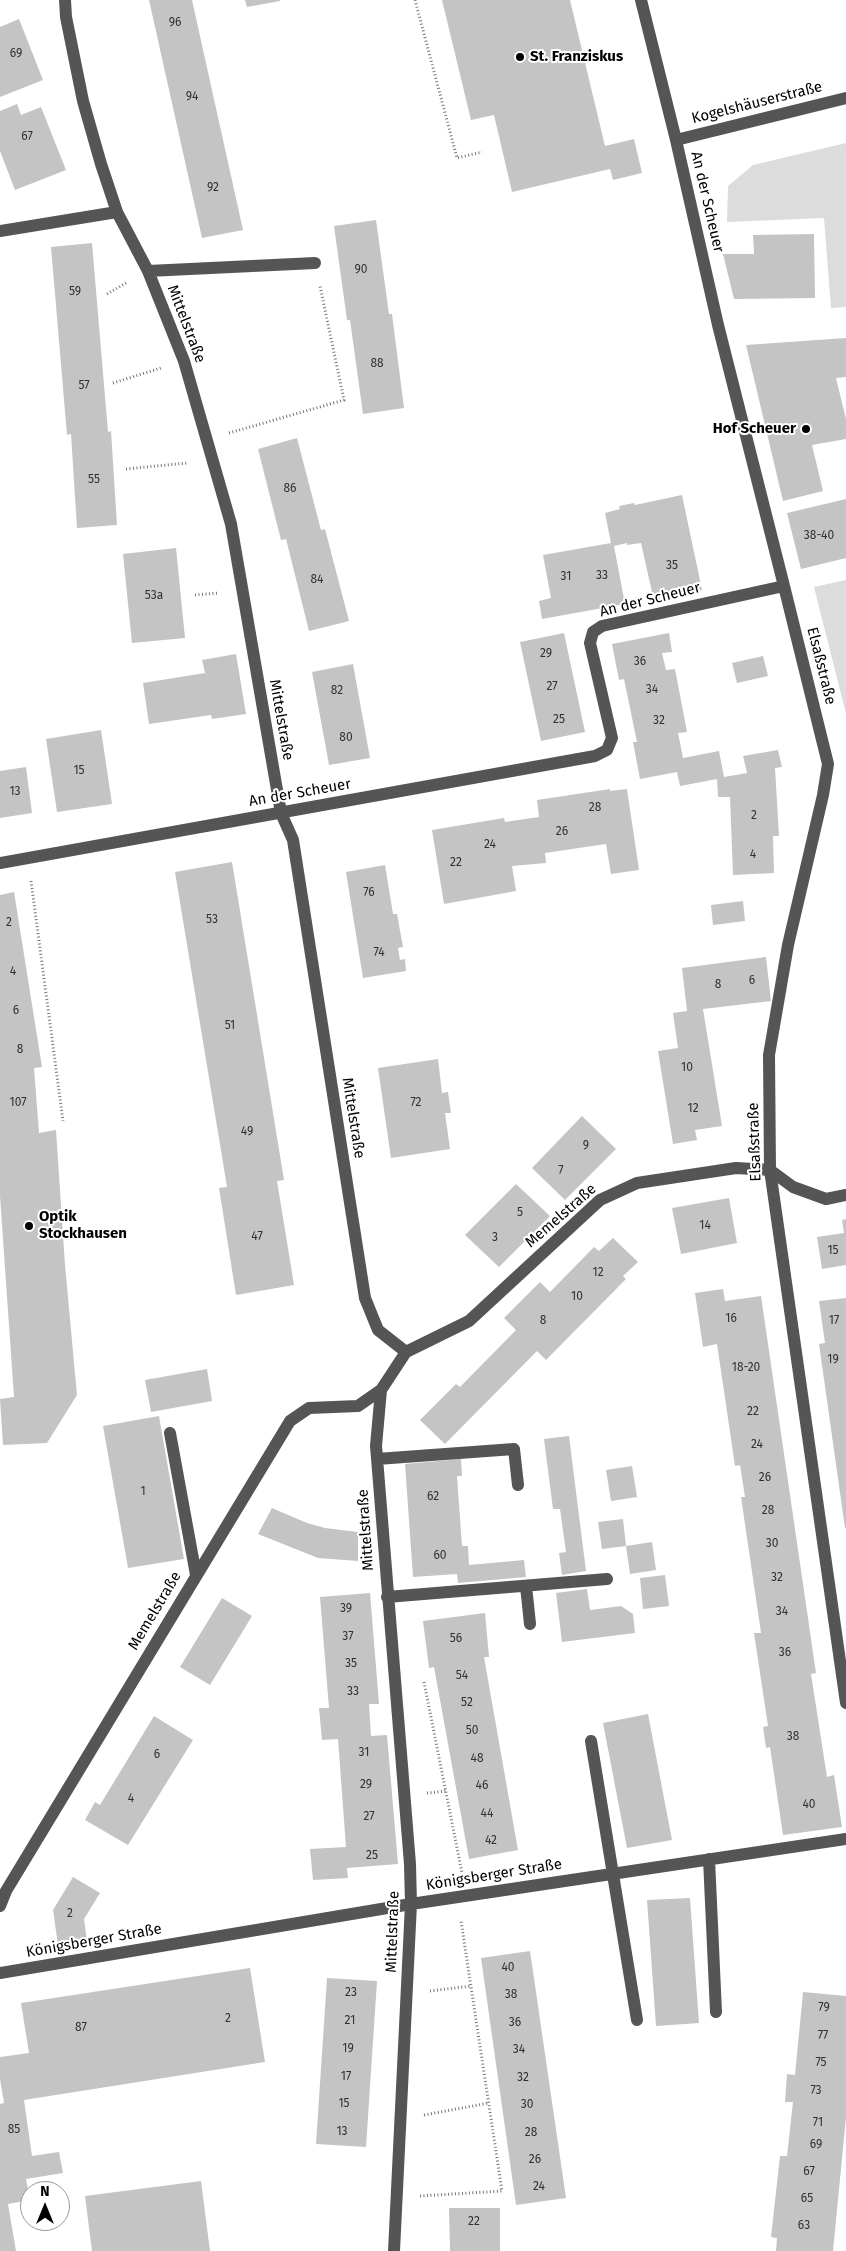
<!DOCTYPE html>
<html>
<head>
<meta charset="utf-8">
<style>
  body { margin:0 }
  #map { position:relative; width:846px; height:2251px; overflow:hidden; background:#fff; font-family:"Fira Sans",sans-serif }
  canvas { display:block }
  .north { position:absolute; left:20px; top:2181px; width:50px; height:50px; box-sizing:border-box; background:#fff; border:1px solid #999; border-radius:50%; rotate:0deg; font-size:14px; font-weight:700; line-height:20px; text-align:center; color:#000 }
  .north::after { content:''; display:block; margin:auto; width:18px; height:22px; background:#000; clip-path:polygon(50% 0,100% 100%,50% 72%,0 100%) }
</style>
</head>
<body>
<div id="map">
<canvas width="846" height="2251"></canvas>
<div class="north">N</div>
</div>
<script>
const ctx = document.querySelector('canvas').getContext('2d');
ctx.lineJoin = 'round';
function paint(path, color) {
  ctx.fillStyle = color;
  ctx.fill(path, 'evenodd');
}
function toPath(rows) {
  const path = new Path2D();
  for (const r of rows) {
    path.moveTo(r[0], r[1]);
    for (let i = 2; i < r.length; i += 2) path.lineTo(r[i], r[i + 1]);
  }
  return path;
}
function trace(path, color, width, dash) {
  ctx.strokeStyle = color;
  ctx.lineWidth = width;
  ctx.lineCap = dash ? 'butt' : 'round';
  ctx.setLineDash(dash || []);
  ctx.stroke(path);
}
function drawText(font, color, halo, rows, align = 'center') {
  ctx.font = font + ' "Fira Sans",sans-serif';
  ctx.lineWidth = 4;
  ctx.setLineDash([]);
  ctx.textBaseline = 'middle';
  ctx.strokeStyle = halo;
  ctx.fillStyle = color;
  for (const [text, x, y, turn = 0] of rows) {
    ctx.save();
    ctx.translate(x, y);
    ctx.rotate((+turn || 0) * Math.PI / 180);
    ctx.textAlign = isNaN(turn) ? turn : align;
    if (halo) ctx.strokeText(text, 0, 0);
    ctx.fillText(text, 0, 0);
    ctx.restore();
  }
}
const green = toPath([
  [846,143,846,307,831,308,824,218,727,222,728,186,753,165],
  [846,580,846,714,814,587]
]);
const building = toPath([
  [149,0,192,0,243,230,202,238],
  [245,0,280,0,280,1,247,7],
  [442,0,570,0,605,146,634,139,642,173,613,180,610,169,512,192,494,115,471,120],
  [19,19,43,80,0,97,0,27],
  [17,104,21,115,41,107,66,170,15,190,0,151,0,111],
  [376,220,389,314,392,314,404,408,363,414,350,320,347,320,334,226],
  [814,234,815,298,734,299,723,254,754,254,753,235],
  [92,243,108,432,111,431,117,525,77,528,71,434,67,435,51,247],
  [846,338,846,377,836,378,846,419,846,439,812,445,823,491,783,501,746,345],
  [297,438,321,530,325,529,349,621,309,631,286,539,281,540,258,449],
  [682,495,702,590,654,601,641,543,627,545,627,543,614,546,625,604,542,619,539,601,551,598,543,555,611,543,605,513,620,509,619,506,634,503,635,505],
  [846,499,846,558,801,569,787,513],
  [176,548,185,638,132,643,123,554],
  [564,633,585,732,541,741,520,642],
  [669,633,672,652,662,653,666,670,675,669,687,732,678,733,683,758,719,751,724,777,747,773,743,756,778,750,782,767,775,768,779,836,773,836,774,873,733,875,730,797,718,797,717,779,680,786,677,772,640,779,633,742,637,742,624,679,619,680,612,644],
  [236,654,246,714,212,719,211,715,149,724,143,683,205,673,202,660],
  [763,656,768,676,737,683,732,663],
  [353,664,370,758,329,765,312,672],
  [101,730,112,804,57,812,46,739],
  [26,767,32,813,0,818,0,771],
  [610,789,610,791,627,789,639,870,611,874,606,844,545,853,546,863,512,866,516,891,444,904,432,830,504,818,505,822,539,817,537,800],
  [232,862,284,1180,277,1181,294,1285,236,1295,219,1188,227,1187,175,872],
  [385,865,393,914,397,914,403,947,398,948,400,960,405,959,406,971,363,978,346,872],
  [14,892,42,1067,34,1068,39,1133,56,1130,65,1265,77,1395,47,1443,3,1445,0,1399,14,1397,0,1196,0,895],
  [743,901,745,921,713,925,711,905],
  [766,957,771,1001,703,1009,722,1126,695,1130,697,1140,673,1144,658,1051,678,1048,673,1013,687,1011,682,968],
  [438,1059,442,1093,448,1092,451,1113,445,1113,450,1149,391,1158,378,1068],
  [582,1116,616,1149,565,1200,532,1168],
  [516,1184,550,1216,499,1267,465,1235],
  [729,1198,737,1243,681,1254,672,1208],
  [846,1219,846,1265,822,1269,817,1237,844,1233,842,1220],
  [613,1238,638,1262,623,1276,626,1279,546,1360,537,1351,445,1444,420,1420,456,1384,460,1387,516,1330,504,1318,540,1282,550,1292,594,1247,599,1251],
  [723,1289,725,1301,761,1296,816,1673,811,1674,827,1777,834,1775,842,1827,783,1835,770,1747,766,1748,763,1727,768,1726,754,1633,761,1633,741,1497,745,1497,740,1465,735,1466,717,1344,703,1347,695,1293],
  [846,1298,846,1528,845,1528,819,1344,825,1343,819,1301],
  [207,1369,212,1401,151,1412,145,1380],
  [159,1416,184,1559,128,1568,103,1426],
  [569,1436,586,1571,562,1575,559,1553,566,1552,560,1509,553,1509,544,1439],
  [461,1459,462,1476,457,1476,462,1546,468,1546,469,1565,524,1560,526,1577,458,1583,457,1574,413,1577,405,1464],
  [632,1466,637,1497,611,1501,606,1470],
  [272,1508,307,1523,325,1528,358,1532,358,1561,318,1558,258,1534],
  [623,1519,626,1546,602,1549,598,1522],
  [652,1542,656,1570,630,1574,626,1546],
  [665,1575,669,1606,643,1609,640,1578],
  [587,1589,590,1610,621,1606,633,1614,635,1633,562,1642,556,1593],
  [370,1593,379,1704,369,1704,371,1736,387,1735,398,1864,347,1868,348,1878,313,1880,310,1849,346,1847,338,1739,322,1740,319,1708,329,1708,320,1597],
  [222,1598,252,1616,210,1685,180,1667],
  [485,1613,489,1657,484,1657,518,1850,469,1859,434,1667,429,1668,423,1621],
  [648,1714,672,1840,627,1848,603,1723],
  [154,1716,193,1740,128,1845,85,1820,95,1802,100,1805],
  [73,1877,100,1893,84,1919,87,1941,58,1945,53,1910],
  [690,1898,699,2023,656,2026,647,1900],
  [530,1951,566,2198,516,2205,481,1958],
  [250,1968,265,2062,24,2100,32,2156,59,2152,63,2173,26,2179,30,2200,8,2204,16,2251,0,2251,0,2104,4,2103,0,2079,0,2057,29,2053,21,2003],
  [327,1978,377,1981,366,2147,316,2144],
  [803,1992,846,1996,846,2117,833,2251,776,2251,777,2238,771,2237,780,2156,787,2156,793,2102,785,2102,787,2074,795,2075],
  [201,2181,210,2251,92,2251,85,2196],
  [449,2208,500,2208,500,2251,450,2251]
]);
const path = toPath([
  [415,0,457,158,482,152],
  [107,294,126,283],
  [113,383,161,368],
  [229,433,344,400,320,286],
  [126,469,187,463],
  [195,595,219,593],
  [31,881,63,1121],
  [424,1682,462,1873],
  [427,1793,446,1791],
  [430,1991,471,1986],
  [424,2115,489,2103],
  [420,2196,502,2191,461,1921]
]);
const minor = toPath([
  [65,0,66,17,83,101,101,164,117,212,148,271,184,361,231,524,281,813,293,840,365,1298,378,1330,406,1352,381,1390,376,1446,410,1864,411,1904,394,2251],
  [676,140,846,98],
  [0,231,117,212],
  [148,271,315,263],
  [784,586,828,764,823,795,788,945,769,1055,770,1170,846,1703],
  [0,863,595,756,607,750,612,738,590,643,593,632,602,626,784,586,718,325,676,140,641,0],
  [406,1352,469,1321,600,1200,637,1183,736,1168,770,1170,793,1187,826,1199,846,1195],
  [170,1433,196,1575],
  [377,1459,514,1449,518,1485],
  [526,1586,530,1624],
  [387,1597,607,1579],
  [591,1741,637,2020],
  [709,1859,716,2012],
  [0,1906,6,1891,290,1421,309,1408,358,1406,381,1390],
  [0,1973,411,1904,846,1839]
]);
const markers = [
  [520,57,5,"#000"],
  [806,429,5,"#000"],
  [29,1226,5,"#000"]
];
const numberNames = [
  ["96",175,23],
  ["69",16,54],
  ["94",192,97],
  ["67",27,137],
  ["92",213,188],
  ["90",361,270],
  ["59",75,292],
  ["88",377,364],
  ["57",84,386],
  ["55",94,480],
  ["86",290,489],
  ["38-40",819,536],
  ["35",672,566],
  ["33",602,576],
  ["31",566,577],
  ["84",317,580],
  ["53a",154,596],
  ["29",546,654],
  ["36",640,662],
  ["27",552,687],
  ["34",652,690],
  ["82",337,691],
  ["25",559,720],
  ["32",659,721],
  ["80",346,738],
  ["15",79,771],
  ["13",15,792],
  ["28",595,808],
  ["2",754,816],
  ["26",562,832],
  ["24",490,845],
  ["4",753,855],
  ["22",456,863],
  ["76",369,893],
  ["53",212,920],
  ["2",9,923],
  ["74",379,953],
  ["4",13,972],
  ["6",752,981],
  ["8",718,985],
  ["6",16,1011],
  ["51",230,1026],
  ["8",20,1050],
  ["10",687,1068],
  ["107",18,1103],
  ["72",416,1103],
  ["12",693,1109],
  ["49",247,1132],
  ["9",586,1146],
  ["7",561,1171],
  ["5",520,1213],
  ["14",705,1226],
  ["47",257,1237],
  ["3",495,1238],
  ["15",833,1251],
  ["12",598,1273],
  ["10",577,1297],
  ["16",731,1319],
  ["8",543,1321],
  ["17",834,1321],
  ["19",833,1360],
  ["18-20",746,1368],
  ["22",753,1412],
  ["24",757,1445],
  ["26",765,1478],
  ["1",143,1492],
  ["62",433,1497],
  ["28",768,1511],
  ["30",772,1544],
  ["60",440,1556],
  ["32",777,1578],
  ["39",346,1609],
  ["34",782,1612],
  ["37",348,1637],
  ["56",456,1639],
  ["36",785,1653],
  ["35",351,1664],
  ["54",462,1676],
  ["33",353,1692],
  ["52",467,1703],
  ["50",472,1731],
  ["38",793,1737],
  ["31",364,1753],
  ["6",157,1755],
  ["48",477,1759],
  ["29",366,1785],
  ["46",482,1786],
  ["4",131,1799],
  ["40",809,1805],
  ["44",487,1814],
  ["27",369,1817],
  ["42",491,1841],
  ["25",372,1856],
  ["2",70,1914],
  ["40",508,1968],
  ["23",351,1993],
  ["38",511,1995],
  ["79",824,2008],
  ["2",228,2019],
  ["21",350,2021],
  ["36",515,2023],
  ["87",81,2028],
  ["77",823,2036],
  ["19",348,2049],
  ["34",519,2050],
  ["75",821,2063],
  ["17",346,2077],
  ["32",523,2078],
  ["73",816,2091],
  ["15",344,2104],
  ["30",527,2105],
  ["71",818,2123],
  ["85",14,2130],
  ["13",342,2132],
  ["28",531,2133],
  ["69",816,2145],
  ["26",535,2160],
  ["67",809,2172],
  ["24",539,2187],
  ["65",807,2199],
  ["22",474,2222],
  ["63",804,2226]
];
const poiNames = [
  ["St. Franziskus",530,57],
  ["Hof Scheuer",796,429,"right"],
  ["Optik",39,1217],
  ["Stockhausen",39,1234]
];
const streetNames = [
  ["Kogelshäuserstraße",757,103,-14],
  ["An der Scheuer",707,202,77],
  ["Mittelstraße",186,324,69],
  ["An der Scheuer",650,600,-14],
  ["Elsaßstraße",821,666,76],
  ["Mittelstraße",281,720,80],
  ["An der Scheuer",300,793,-10],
  ["Mittelstraße",353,1118,81],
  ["Elsaßstraße",755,1142,-92],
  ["Memelstraße",561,1216,-41],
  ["Mittelstraße",366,1530,-94],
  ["Memelstraße",155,1611,-59],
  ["Königsberger Straße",494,1875,-9],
  ["Mittelstraße",393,1932,-88],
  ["Königsberger Straße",94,1941,-10]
];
paint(green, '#dcdcdc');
paint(building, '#c4c4c4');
trace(path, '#777', 3, [1, 2.5]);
trace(minor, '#555', 12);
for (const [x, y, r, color] of markers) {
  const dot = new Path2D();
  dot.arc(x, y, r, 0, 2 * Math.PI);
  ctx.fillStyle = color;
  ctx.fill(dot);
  trace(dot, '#fff', 2);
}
drawText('12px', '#313131', null, numberNames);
drawText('bold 15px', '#000', '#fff', poiNames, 'left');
drawText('15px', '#000', '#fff', streetNames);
</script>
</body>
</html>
